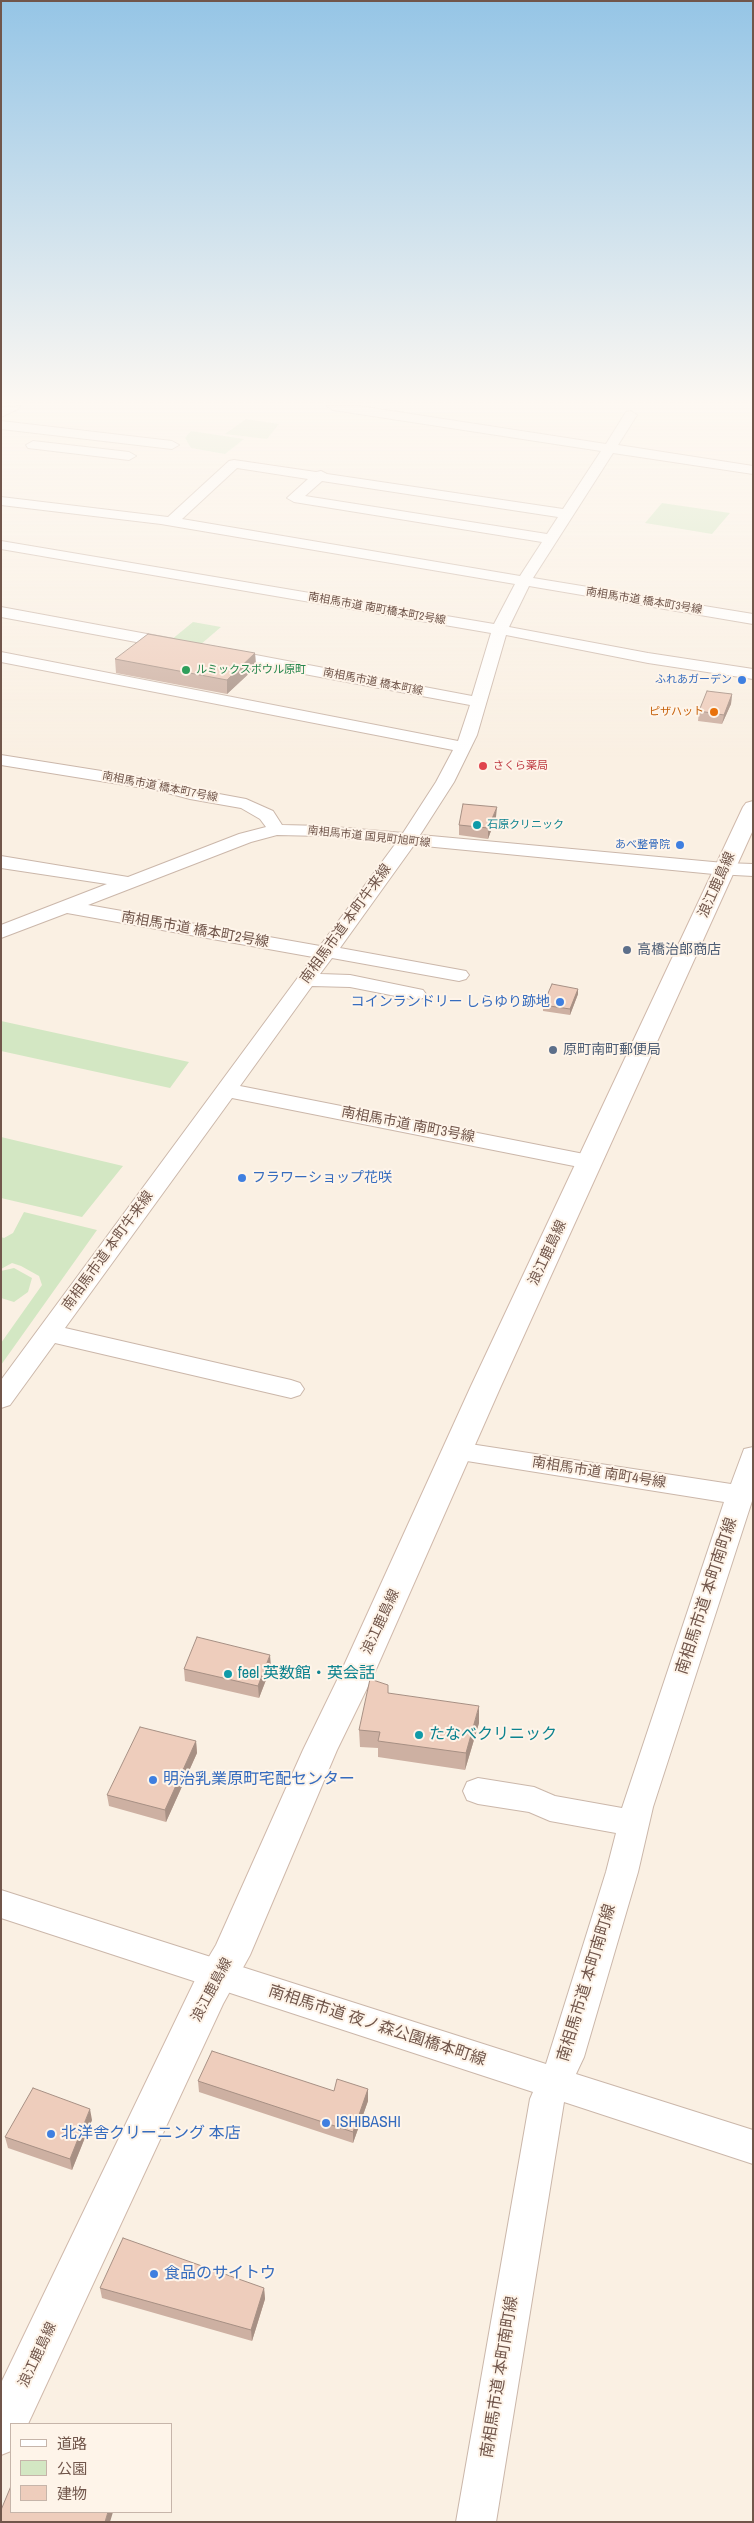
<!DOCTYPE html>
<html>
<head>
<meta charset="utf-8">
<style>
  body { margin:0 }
  #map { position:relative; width:754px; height:2523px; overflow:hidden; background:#faf0e3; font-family:"Archivo Narrow","Noto Sans JP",sans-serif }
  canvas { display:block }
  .frame { position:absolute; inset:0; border:2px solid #71564b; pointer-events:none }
  .legend { position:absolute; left:10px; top:2423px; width:162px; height:90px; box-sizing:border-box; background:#fef4e9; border:1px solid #c6b5aa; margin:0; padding:6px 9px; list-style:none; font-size:15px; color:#71564b }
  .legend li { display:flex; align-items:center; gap:10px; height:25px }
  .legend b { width:25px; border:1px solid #c6b5aa }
</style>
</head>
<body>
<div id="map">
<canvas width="754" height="2523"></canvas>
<div class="frame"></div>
<ul class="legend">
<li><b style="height:6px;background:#fff"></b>道路</li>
<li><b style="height:14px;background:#d3e7c3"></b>公園</li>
<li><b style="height:14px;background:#eecdbc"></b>建物</li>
</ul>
</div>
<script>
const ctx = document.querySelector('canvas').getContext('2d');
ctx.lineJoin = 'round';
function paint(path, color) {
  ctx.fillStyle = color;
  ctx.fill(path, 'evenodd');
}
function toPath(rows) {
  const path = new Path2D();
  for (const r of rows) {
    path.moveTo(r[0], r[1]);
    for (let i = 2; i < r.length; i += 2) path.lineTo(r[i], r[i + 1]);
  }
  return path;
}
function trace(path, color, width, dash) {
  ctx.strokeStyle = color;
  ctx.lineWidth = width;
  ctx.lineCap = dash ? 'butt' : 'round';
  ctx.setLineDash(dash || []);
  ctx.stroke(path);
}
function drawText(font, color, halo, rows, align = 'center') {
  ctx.font = font + ' "Archivo Narrow","Noto Sans JP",sans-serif';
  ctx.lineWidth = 4;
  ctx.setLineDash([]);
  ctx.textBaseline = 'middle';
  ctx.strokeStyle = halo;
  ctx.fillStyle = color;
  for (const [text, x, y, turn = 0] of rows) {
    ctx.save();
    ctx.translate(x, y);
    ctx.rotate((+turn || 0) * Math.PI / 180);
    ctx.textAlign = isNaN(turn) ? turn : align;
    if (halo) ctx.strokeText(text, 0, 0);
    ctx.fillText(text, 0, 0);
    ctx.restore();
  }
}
const green = toPath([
  [246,419,279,424,267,439,225,434],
  [191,431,244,439,225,454,191,448,185,438],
  [662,503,730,513,712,534,645,523],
  [193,622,221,627,200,645,171,640],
  [1,1021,189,1062,170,1088,1,1051],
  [1,1137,123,1166,82,1217,1,1198],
  [24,1212,97,1230,1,1365,1,1343,42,1285,39,1276,21,1266,12,1263,1,1269,1,1237,4,1238,13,1233],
  [14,1268,32,1278,28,1292,14,1302,1,1298,1,1271]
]);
const minor = toPath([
  [327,406,359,406,606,444,626,412,631,411,637,415,618,445,753,466,753,474,613,453,533,578,753,614,753,624,529,586,509,627,648,653,753,669,753,679,648,663,506,635,477,735,454,782,420,835,724,863,731,865,733,869,731,873,724,875,414,845,340,948,466,971,469,975,466,979,459,981,332,958,320,974,350,975,423,990,426,994,423,998,416,1000,350,987,312,986,240,1086,589,1155,597,1157,600,1162,597,1167,589,1169,232,1098,65,1328,291,1380,300,1383,304,1389,300,1395,291,1398,55,1343,10,1405,1,1408,1,1380,313,957,67,913,1,938,1,925,107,884,1,868,1,856,128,877,239,834,266,827,260,819,241,808,190,799,156,790,1,765,1,755,158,780,192,789,246,799,273,811,282,825,323,826,403,833,436,782,453,750,1,662,1,652,458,741,470,705,224,659,216,654,224,649,472,696,491,633,1,549,1,541,494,624,515,584,161,524,1,505,1,497,168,517,229,461,234,460,316,472,321,471,327,474,563,509,601,451,333,410,327,406],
  [237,468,308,479,287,498,294,502,542,542,520,576,182,519,237,468],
  [322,481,558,517,547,534,305,496,322,481],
  [277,835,323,836,396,843,320,946,88,905,251,842,277,835],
  [1,421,172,441,179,445,172,449,1,429,1,421],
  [33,441,129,452,136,456,129,460,28,448,26,445,33,441],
  [1,607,174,639,182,644,174,649,1,617,1,607],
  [457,1442,731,1484,744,1449,753,1447,753,1498,653,1807,638,1872,584,2057,576,2074,753,2130,753,2164,564,2102,496,2522,456,2522,530,2099,533,2092,1,1918,1,1890,546,2064,606,1872,616,1833,550,1821,529,1812,478,1804,467,1800,463,1791,467,1782,478,1778,534,1787,555,1796,622,1808,724,1502,448,1458,444,1451,448,1444,457,1442]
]);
const tertiary = toPath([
  [20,406,18,409,1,417,1,407,20,406],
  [724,863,753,864,753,876,716,874,713,869,716,864,724,863]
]);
const secondary = toPath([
  [753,801,753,830,501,1386,374,1674,337,1750,250,1955,223,2004,28,2424,11,2424,11,2451,1,2455,1,2383,195,1980,216,1945,303,1750,340,1674,471,1386,743,807,746,803,753,801]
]);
const wall = toPath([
  [255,653,256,667,227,694,116,673,115,659],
  [732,694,731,704,722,724,698,721,699,711],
  [496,817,488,839,459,835,459,825],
  [578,989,578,994,570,1015,543,1011,543,1005],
  [271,1667,259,1698,185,1681,184,1669],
  [388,1693,479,1723,465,1770,378,1757,378,1748,360,1747,359,1730],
  [196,1741,197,1753,166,1822,109,1806,107,1795],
  [198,2081,334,2091,368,2089,368,2101,353,2143,199,2092],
  [92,2120,72,2170,8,2148,5,2137],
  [100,2288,264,2288,265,2299,252,2341,102,2298]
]);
const shadedWall = toPath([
  [255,653,256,667,227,694,227,680],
  [732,694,731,704,722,724,724,715],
  [497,807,496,817,488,839,488,828],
  [578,989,578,994,570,1015,570,1009],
  [270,1655,271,1667,259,1698,258,1686],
  [479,1706,479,1723,465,1770,466,1753],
  [196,1741,197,1753,166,1822,165,1810],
  [368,2089,368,2101,353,2143,353,2132],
  [90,2109,92,2120,72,2170,70,2159],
  [264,2288,265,2299,252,2341,251,2330],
  [108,2512,113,2512,110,2522,105,2522]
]);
const building = toPath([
  [148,634,255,653,227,680,115,659,148,634],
  [707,691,732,694,724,715,699,711,707,691],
  [463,804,497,807,488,828,459,825,463,804],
  [552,984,578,989,570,1009,543,1005,552,984],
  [197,1637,270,1655,258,1686,184,1669,197,1637],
  [370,1679,388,1685,388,1693,479,1706,466,1753,378,1741,380,1732,359,1730,370,1679],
  [140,1727,196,1741,165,1810,107,1795,140,1727],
  [212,2051,334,2091,337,2079,368,2089,353,2132,198,2081,212,2051],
  [33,2088,90,2109,70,2159,5,2137,33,2088],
  [123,2238,264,2288,251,2330,100,2288,123,2238],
  [11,2486,11,2512,108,2512,105,2522,1,2522,1,2510,11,2486]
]);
const markers = [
  [186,670,5,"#2e9e5b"],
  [742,680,5,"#3f7fe0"],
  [714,712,5,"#e8710a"],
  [483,766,5,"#e0444e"],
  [477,825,5,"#0f9aa8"],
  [680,845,5,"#3f7fe0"],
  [627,950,5,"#5c6f8a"],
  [560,1002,5,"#3f7fe0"],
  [553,1050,5,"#5c6f8a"],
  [242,1178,5,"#3f7fe0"],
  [228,1674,5,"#0f9aa8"],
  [419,1735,5,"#0f9aa8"],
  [153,1780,5,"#3f7fe0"],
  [326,2123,5,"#3f7fe0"],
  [51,2134,5,"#3f7fe0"],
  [154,2274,5,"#3f7fe0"]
];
const farStreetnames = [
  ["南相馬市道 橋本町3号線",644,601,9],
  ["南相馬市道 南町橋本町2号線",377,609,10],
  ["南相馬市道 橋本町線",373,682,11],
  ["南相馬市道 橋本町7号線",160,787,11],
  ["南相馬市道 国見町旭町線",369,837,6]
];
const farLeisurenames = [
  ["ルミックスボウル原町",196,670]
];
const farShopnames = [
  ["ふれあガーデン",732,680],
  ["あべ整骨院",670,845]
];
const farFoodnames = [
  ["ピザハット",704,712]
];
const farHealthnames = [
  ["さくら薬局",493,766]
];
const farCulturenames = [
  ["石原クリニック",487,825]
];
const streetNames = [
  ["浪江鹿島線",717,885,-66],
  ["南相馬市道 本町牛来線",346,924,-54],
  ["南相馬市道 橋本町2号線",195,930,10],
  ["南相馬市道 南町3号線",408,1125,11],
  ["南相馬市道 本町牛来線",108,1251,-54],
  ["浪江鹿島線",548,1253,-65],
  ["南相馬市道 南町4号線",599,1473,9],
  ["浪江鹿島線",381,1622,-65],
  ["浪江鹿島線",212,1990,-62],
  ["浪江鹿島線",38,2355,-65]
];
const serviceNames = [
  ["高橋治郎商店",637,950],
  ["原町南町郵便局",563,1050]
];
const shopNames = [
  ["コインランドリー しらゆり跡地",550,1002],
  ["フラワーショップ花咲",252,1178,"left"]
];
const nearStreetnames = [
  ["南相馬市道 本町南町線",707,1596,-72],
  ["南相馬市道 本町南町線",587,1983,-73],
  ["南相馬市道 夜ノ森公園橋本町線",377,2026,18],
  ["南相馬市道 本町南町線",500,2377,-81]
];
const nearCulturenames = [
  ["feel 英数館・英会話",238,1674],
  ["たなべクリニック",429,1735]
];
const nearShopnames = [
  ["明治乳業原町宅配センター",163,1780],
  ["ISHIBASHI",336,2123],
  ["北洋舎クリーニング 本店",61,2134],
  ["食品のサイトウ",164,2274]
];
paint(green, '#d3e7c3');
trace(minor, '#cbb7aa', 2);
trace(tertiary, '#cbb7aa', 2);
trace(secondary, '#d0b9ab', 2);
paint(minor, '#fff');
paint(tertiary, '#fff');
paint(secondary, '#fff');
paint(wall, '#cdb0a2');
paint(shadedWall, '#a79084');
paint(building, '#eecdbc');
trace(building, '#a79084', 1);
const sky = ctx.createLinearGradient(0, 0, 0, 759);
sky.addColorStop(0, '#95c5e6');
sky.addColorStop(0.53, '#fdf8f2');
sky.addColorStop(1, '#fdf8f200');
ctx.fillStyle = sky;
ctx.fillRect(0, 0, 754, 759);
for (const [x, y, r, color] of markers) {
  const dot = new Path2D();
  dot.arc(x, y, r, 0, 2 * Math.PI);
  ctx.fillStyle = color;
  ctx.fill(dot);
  trace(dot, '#fef4e9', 2);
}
drawText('11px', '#71564b', '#fef4e9', farStreetnames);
drawText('11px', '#27864d', '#fef4e9', farLeisurenames, 'left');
drawText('11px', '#366cbe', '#fef4e9', farShopnames, 'right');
drawText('11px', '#c56008', '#fef4e9', farFoodnames, 'right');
drawText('11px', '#be3a42', '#fef4e9', farHealthnames, 'left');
drawText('11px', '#0d838f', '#fef4e9', farCulturenames, 'left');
drawText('14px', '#71564b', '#fef4e9', streetNames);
drawText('14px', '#4e5e75', '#fef4e9', serviceNames, 'left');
drawText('14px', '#366cbe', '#fef4e9', shopNames, 'right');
drawText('16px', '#71564b', '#fef4e9', nearStreetnames);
drawText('16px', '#0d838f', '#fef4e9', nearCulturenames, 'left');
drawText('16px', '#366cbe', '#fef4e9', nearShopnames, 'left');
</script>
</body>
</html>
